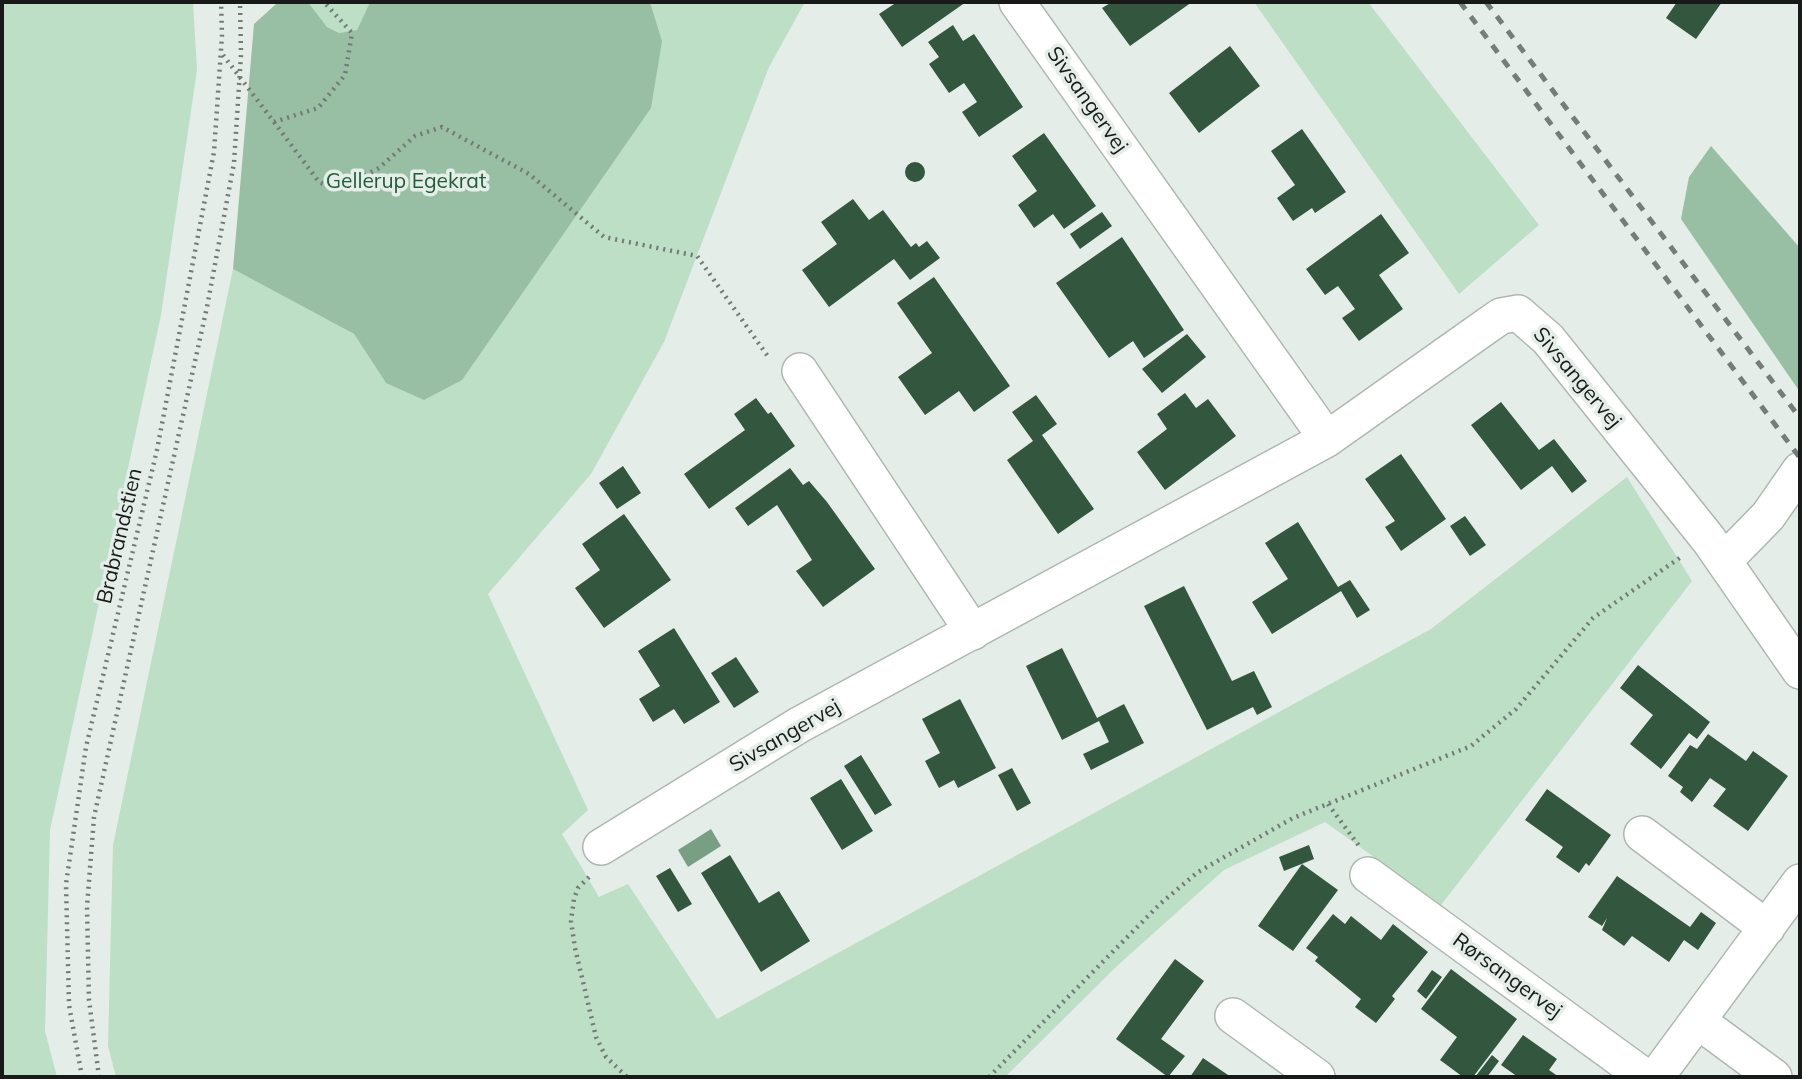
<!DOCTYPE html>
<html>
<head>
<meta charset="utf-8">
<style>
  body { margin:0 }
  #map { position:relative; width:1802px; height:1079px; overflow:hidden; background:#e4ede7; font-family:Mulish,sans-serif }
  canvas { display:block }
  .frame { position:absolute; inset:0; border:4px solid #171a18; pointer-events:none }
</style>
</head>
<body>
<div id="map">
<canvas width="1802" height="1079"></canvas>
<div class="frame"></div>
</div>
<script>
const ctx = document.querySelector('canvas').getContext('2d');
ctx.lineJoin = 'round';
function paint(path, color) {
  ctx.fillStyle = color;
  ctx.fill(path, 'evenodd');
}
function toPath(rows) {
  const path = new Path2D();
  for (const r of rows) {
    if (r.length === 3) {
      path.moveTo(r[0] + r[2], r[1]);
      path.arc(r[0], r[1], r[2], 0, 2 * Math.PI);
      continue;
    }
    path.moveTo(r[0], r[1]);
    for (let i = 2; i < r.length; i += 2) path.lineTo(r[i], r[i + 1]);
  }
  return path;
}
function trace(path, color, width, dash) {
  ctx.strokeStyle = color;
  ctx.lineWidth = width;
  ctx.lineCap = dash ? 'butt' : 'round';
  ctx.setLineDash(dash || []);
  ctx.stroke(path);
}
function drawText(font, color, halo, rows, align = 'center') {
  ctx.font = font + ' Mulish,sans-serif';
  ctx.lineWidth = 7;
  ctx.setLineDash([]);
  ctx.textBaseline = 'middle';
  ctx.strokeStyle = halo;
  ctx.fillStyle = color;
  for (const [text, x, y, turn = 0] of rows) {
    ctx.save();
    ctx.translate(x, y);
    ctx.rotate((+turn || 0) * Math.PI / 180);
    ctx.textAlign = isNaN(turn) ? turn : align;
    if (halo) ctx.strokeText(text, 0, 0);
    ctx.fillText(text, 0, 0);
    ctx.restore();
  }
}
const green = toPath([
  [2,2,193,2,197,70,161,315,50,830,45,1031,57,1077,2,1077],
  [308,2,370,2,357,30,339,33,327,27],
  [650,2,805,2,769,67,664,342,591,474,488,594,588,810,562,834,599,897,628,884,717,1019,1431,629,1627,477,1692,581,1441,905,1325,822,1224,870,1117,966,1007,1075,1009,1077,116,1077,108,1046,113,845,233,269,354,334,386,383,662,41],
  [1254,2,1368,2,1539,225,1459,294]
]);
const forest = toPath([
  [286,2,308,2,327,27,339,33,357,30,370,2,650,2,662,41,651,108,462,380,424,400,386,383,354,334,233,269,254,24,276,4],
  [1711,146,1800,248,1800,392,1681,219,1689,177]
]);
const water = toPath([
  [711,829,721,846,688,867,678,850]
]);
const building = toPath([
  [897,2,966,2,902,47,879,14],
  [1112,2,1192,2,1130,46,1102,8],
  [1677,2,1722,2,1696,39,1666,18],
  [953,25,963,41,974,34,1023,107,979,137,962,112,977,102,964,83,949,93,929,64,939,57,928,42],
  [1230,46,1260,86,1199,133,1169,93],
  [1302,129,1346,192,1315,213,1312,208,1293,221,1277,198,1295,185,1271,151],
  [1044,133,1096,206,1064,229,1053,214,1034,228,1018,205,1037,191,1012,156],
  [915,172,10],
  [853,199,869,220,883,210,911,247,916,243,919,247,927,241,940,258,910,280,894,259,829,307,802,270,837,244,821,222],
  [1102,212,1112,226,1080,249,1070,234],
  [1381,214,1409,253,1379,275,1403,309,1359,341,1342,318,1355,309,1338,286,1325,295,1306,269],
  [1122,237,1184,330,1144,358,1133,341,1109,358,1056,283],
  [934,277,1010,386,974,412,959,391,925,415,898,377,932,353,897,303],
  [1187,334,1206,357,1162,393,1142,369],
  [1185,393,1196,408,1208,399,1236,436,1165,490,1137,452,1167,429,1157,414],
  [1036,395,1057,424,1042,435,1094,509,1058,534,1007,460,1033,441,1012,412],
  [756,398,768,414,771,412,795,446,709,509,684,474,745,430,734,414],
  [1501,402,1539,450,1554,439,1587,481,1572,493,1552,466,1521,490,1471,425],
  [1401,454,1446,519,1401,551,1385,527,1395,521,1365,479],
  [623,466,641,493,617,509,599,483],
  [790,468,803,485,809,481,827,502,875,569,823,607,796,571,812,560,777,505,748,526,735,508],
  [624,514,671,580,604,628,575,588,600,570,582,544],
  [1465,516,1486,545,1470,556,1450,526],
  [1298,522,1338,587,1350,580,1370,610,1357,618,1341,591,1272,634,1252,602,1288,579,1265,543],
  [1184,586,1232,681,1254,671,1272,707,1257,715,1253,707,1207,730,1144,606],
  [674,628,720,702,684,724,674,709,653,722,639,699,660,686,638,651],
  [1062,648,1097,718,1124,704,1144,743,1091,770,1083,754,1109,742,1099,721,1062,740,1026,666],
  [736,657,759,692,734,708,711,673],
  [1638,665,1710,722,1697,739,1689,733,1661,769,1630,744,1653,715,1620,688],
  [960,699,996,768,958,788,954,780,939,788,925,761,940,753,922,719],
  [1708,734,1746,761,1753,751,1788,776,1748,831,1713,806,1726,789,1710,778,1692,802,1680,792,1683,787,1668,776,1690,745,1697,749],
  [861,755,892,805,875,815,844,766],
  [1012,768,1031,803,1017,811,998,775],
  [841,779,873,831,842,850,810,798],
  [1547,789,1611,835,1589,866,1586,863,1579,873,1556,857,1563,847,1525,820],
  [1309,845,1314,859,1284,871,1279,857],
  [730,855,759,903,779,891,810,941,761,972,701,873],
  [1302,864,1338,890,1293,951,1258,926],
  [670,868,692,904,678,912,656,876],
  [1617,876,1690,927,1701,912,1716,923,1698,950,1684,940,1669,962,1632,936,1624,946,1602,930,1607,918,1602,926,1588,917],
  [1333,914,1345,924,1351,916,1381,940,1393,924,1428,952,1392,996,1395,999,1376,1023,1355,1007,1361,999,1315,961,1318,957,1306,948],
  [1175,959,1204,981,1161,1039,1185,1056,1168,1077,1116,1039],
  [1451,969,1517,1019,1473,1077,1463,1077,1440,1060,1457,1037,1421,1009],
  [1432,970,1442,977,1426,999,1417,991],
  [1523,1035,1557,1059,1549,1070,1559,1077,1518,1077,1501,1065],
  [1492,1055,1499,1061,1487,1077,1475,1077],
  [1203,1058,1231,1077,1190,1077]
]);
const path = toPath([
  [223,55,274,122,318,108,345,75,352,33,324,2],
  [274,122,319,182,337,190,379,168,415,136,442,127,529,174,604,237,697,256,769,358],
  [1328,804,1359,846],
  [589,877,578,888,574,899,571,921,575,948,596,1037,606,1057,627,1077],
  [82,1077,69,1005,66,884,86,747,157,450,214,152,222,35,221,2],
  [99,1077,89,1000,87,907,94,817,207,307,234,163,241,55,240,2],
  [989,1077,1160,904,1198,872,1293,818,1471,746,1516,709,1593,618,1681,557]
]);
const street = toPath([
  [1017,2,1327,439],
  [800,371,973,632],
  [1724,561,1768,516,1800,470],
  [1642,834,1767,928],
  [601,847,799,725,1327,439,1488,325,1501,316,1518,313,1548,339,1709,540,1800,671],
  [1368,875,1645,1077],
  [1233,1016,1317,1077],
  [1698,1021,1774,1077],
  [1656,1077,1800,882]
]);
const rail = toPath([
  [1460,2,1800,458],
  [1486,2,1800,418]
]);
const streetNames = [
  ["Sivsangervej",1087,100,55],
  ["Sivsangervej",1577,378,50],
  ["Brabrandstien",120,536,-77],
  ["Sivsangervej",785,736,-30],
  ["Rørsangervej",1507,976,36]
];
const parkNames = [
  ["Gellerup Egekrat",406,182]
];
paint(green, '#bcdfc6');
paint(forest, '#98bfa4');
paint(water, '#789e83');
paint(building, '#33563f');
trace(street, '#aeb7b0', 38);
trace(path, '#747976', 4.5, [2, 5]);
trace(street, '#fff', 35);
trace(rail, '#767c78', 5, [9, 9]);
drawText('21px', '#171a18', '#e4ede7', streetNames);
drawText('21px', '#1f5d38', '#e4ede7', parkNames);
</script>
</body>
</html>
